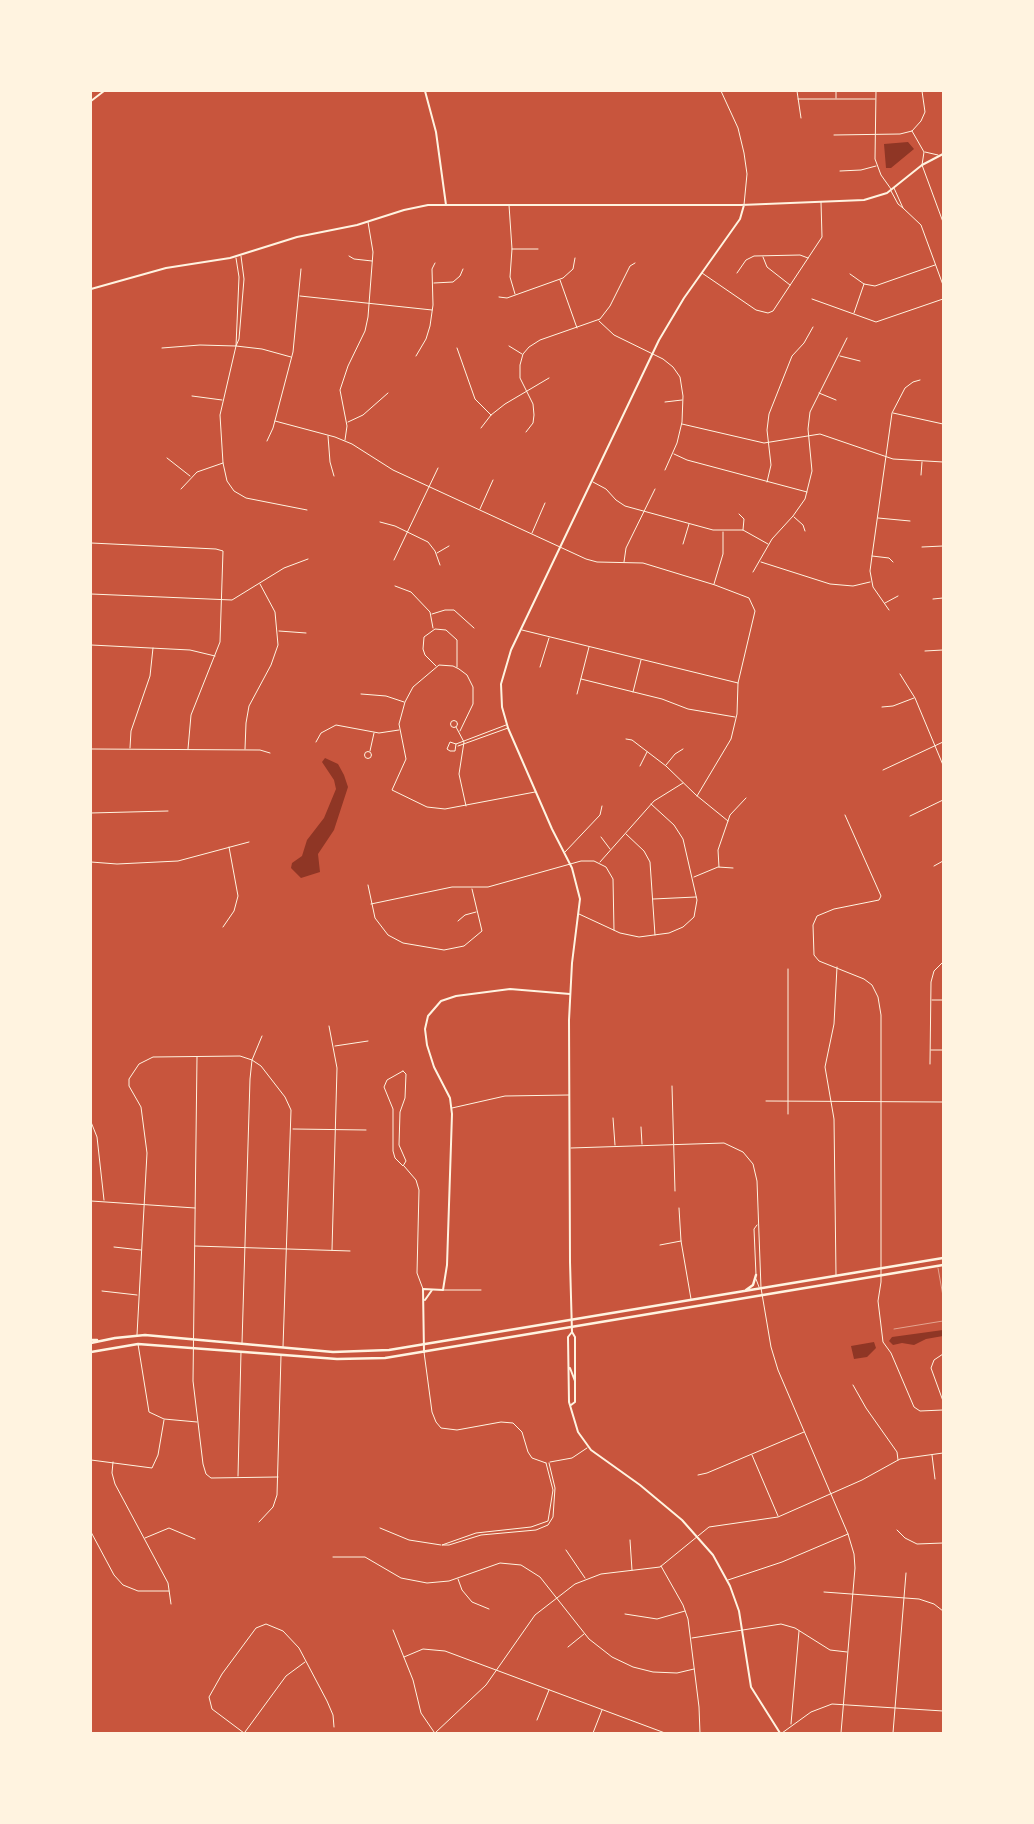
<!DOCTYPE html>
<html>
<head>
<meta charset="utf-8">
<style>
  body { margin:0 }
  #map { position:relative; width:1034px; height:1824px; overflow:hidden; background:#c8553d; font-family:Barlow,sans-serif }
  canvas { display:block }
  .frame { position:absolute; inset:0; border:92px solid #fff3e0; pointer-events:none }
</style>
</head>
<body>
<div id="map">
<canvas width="1034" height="1824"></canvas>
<div class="frame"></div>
</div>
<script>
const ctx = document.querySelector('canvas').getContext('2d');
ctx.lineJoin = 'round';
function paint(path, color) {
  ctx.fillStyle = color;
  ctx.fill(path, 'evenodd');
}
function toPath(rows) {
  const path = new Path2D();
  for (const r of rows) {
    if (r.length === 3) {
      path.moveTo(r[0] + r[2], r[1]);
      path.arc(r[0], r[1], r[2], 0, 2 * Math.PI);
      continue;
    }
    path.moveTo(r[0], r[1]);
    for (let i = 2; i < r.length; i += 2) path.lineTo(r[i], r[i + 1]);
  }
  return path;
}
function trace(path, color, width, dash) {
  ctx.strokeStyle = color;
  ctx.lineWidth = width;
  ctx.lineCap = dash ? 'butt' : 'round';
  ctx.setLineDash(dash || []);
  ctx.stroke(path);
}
const water = toPath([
  [908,142,914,149,891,168,886,168,884,144],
  [325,758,338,764,344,775,348,787,334,830,318,854,320,872,301,878,291,868,292,863,302,856,307,840,324,818,336,789,334,780,322,762],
  [943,1330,943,1336,926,1339,914,1345,902,1343,893,1345,889,1341,892,1337],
  [874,1342,876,1348,867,1357,854,1359,851,1346]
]);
const service = toPath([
  [938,1268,943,1296],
  [894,1329,943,1321]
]);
const minor = toPath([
  [721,91,738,128,744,153,747,174,744,205],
  [797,91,801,118],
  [836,91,836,98],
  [876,91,875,159,881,175,891,189],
  [798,99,875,99],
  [912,131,924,152,922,165,943,222],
  [834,135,900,134,912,131,921,121,925,112,922,91],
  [925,152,938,155],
  [840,171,861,170,876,166],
  [891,191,898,204,903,208,894,188],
  [509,205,512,249,510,277,515,294],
  [903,208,921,225,943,285],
  [512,249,538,249],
  [349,256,354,259,372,261],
  [763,257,767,267,790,285],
  [236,258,239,277,236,346,239,339,244,279,241,256],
  [702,273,756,310,768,313,773,311,822,237,821,202],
  [737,273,746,260,754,256,800,255,808,258],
  [850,274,864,284,875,286,935,265],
  [560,280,577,328],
  [434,283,453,282,460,276,463,269],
  [300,296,432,310],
  [499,297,507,298,563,278,573,269,575,258],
  [812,299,876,322,943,299],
  [854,313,864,284],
  [599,321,614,335,663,359,673,367,680,377,683,396,682,422,677,443,665,470],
  [236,346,220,415,223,463,227,481,234,491,246,498,307,510],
  [509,346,522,354],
  [162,348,200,345,236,346,262,349,291,357],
  [457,348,475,399,491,415],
  [416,356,426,339,430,326,433,305,432,269,435,263],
  [840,356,860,361],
  [819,393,836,400],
  [192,396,222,400],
  [665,402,682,400],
  [893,413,943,424],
  [275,421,335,437,352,444,393,470,586,559,597,562,643,563,715,585,749,598,755,611,738,683,737,714,731,739,697,796],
  [348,422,363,415,388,393],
  [682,424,764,443,820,434,893,459,943,462],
  [481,428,491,415,505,404,549,378],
  [526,432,533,423,534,415,533,404,520,378,520,365,523,354,529,347,540,340,600,319,610,306,630,266,635,263],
  [328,436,330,462,334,476],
  [345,440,347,426,340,390,348,366,365,331,368,317,373,252,368,222],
  [267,441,273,428,293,352,301,269],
  [674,454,687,460,807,492],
  [167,458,190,476],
  [921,475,922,462],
  [593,482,606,489,616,500,625,506,713,530,743,530,768,544],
  [767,482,771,465,767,430,769,414,792,356,804,343,813,327],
  [181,489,197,472,223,463],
  [480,509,493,480],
  [739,514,744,519,743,530],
  [794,517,803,525,805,531],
  [878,518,910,521],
  [380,522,395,526,428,542,435,551,440,565],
  [532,533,545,503],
  [91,543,216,549,223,551,220,642,191,715,188,749],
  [683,544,689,524],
  [922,547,943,546],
  [437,553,449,546],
  [872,556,889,558,893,562],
  [394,560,438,468],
  [624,562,626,548,655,489],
  [761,562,830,584,853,586,870,582],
  [753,572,772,539,793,516,805,499,812,471,808,429,810,412,847,338],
  [714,584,723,554,723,532],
  [395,586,411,592,430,612,433,628],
  [91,594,232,600,284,568,308,559],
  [933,599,943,598],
  [885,603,898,596],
  [889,610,873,587,870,571,872,556,892,413,905,388,913,382,920,380],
  [432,614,445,610,454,610,474,628],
  [522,630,738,683],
  [279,631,306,633],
  [91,645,190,650,215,656],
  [925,651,943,650],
  [436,666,425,655,423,649,424,637,435,629,446,630,457,640,457,667],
  [540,667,549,638],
  [900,674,915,698,943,765],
  [581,679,662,699,688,709,735,717],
  [633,692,641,660],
  [361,694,386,696,404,702],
  [577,694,589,647],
  [882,707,893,706,914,698],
  [454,724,3.5],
  [456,727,464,742,459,774,466,806],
  [460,731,473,704,473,687,467,675,459,669,453,666,439,665,413,687,405,702,399,724,406,759,392,790,427,807,445,809,535,792],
  [626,739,632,740,666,766,696,795,728,821],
  [316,742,321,733,336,725,379,733,399,730],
  [456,744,455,751,450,751,447,749,450,742,456,744,506,725],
  [458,746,508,728],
  [130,748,131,731,150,676,153,648],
  [91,749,260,750,270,753],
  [245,749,246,723,249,706,271,665,278,645,275,612,260,584],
  [370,751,374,733],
  [368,755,3.5],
  [666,765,675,754,683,749],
  [640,766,647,752],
  [883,770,943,742],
  [91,813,168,811],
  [845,815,881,896,879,900,834,909,817,916,813,925,814,955,819,961,864,979,872,985,878,997,881,1015,881,1282,878,1301,883,1342,891,1353,914,1407,920,1411,943,1410],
  [910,816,943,800],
  [626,834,644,851,650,862,655,935],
  [601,837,610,849],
  [565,852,600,815,602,806],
  [91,862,117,864,178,861,249,842],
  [600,862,654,801,683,783],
  [934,866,943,861],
  [719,867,718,850,730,815,746,798],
  [694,877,718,867,733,868],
  [368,885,375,918,388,935,403,943,444,950,464,946,482,931,472,889],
  [653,899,696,897],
  [371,904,452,887,488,887,581,861,594,861,606,867,613,879,614,930],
  [579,914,620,933,639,937,669,933,683,927,694,917,697,900,683,839,674,825,651,804],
  [458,921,465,915,476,912],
  [223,927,234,911,238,896,229,847],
  [788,969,788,1114],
  [932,1000,943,1000],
  [329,1026,337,1068,332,1250],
  [335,1046,368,1041],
  [931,1050,943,1050],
  [197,1057,193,1381,203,1464,206,1474,211,1478,278,1477],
  [930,1064,931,982,934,971,943,962],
  [403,1071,406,1074,405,1098,400,1112,399,1145,406,1161,403,1166,395,1158,393,1151,393,1109,384,1087,387,1080,403,1071],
  [672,1086,675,1191],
  [766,1101,943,1102],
  [452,1108,505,1096,569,1095],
  [613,1118,615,1145],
  [91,1122,97,1137,104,1200],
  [641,1127,642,1144],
  [293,1129,366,1130],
  [571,1148,724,1143,743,1152,753,1164,757,1181,761,1288,771,1347,778,1370,848,1534,854,1554,855,1568,841,1733],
  [404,1166,416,1180,419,1190,417,1273,423,1289],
  [91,1201,195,1208],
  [679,1208,681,1241,691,1299],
  [660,1245,681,1241],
  [195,1246,350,1251],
  [114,1247,141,1250],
  [756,1275,754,1229,757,1225],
  [836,1275,834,1119,825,1067,834,1024,837,967],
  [756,1279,759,1287],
  [444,1290,481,1290],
  [102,1291,137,1295],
  [137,1335,147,1153,141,1107,129,1086,129,1079,139,1064,153,1057,240,1056,252,1060,261,1066,285,1097,291,1110,283,1347],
  [242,1343,250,1079,252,1060,262,1036],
  [138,1344,149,1412,164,1419,197,1422],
  [424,1352,432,1412,436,1422,441,1428,457,1430,501,1422,513,1423,522,1432,528,1452,532,1458,546,1463],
  [943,1354,934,1360,931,1368,943,1401],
  [853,1385,866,1408,897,1452,898,1460],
  [752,1455,778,1516],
  [932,1455,935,1479],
  [91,1460,152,1468,158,1455,164,1420],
  [113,1462,112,1473,115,1484,168,1583,171,1604],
  [550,1462,572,1458,587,1448],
  [546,1463,553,1490,548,1521,531,1527,476,1533,442,1545,449,1545,481,1535,536,1530,548,1525,553,1517,555,1488,549,1463],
  [698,1475,707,1473,804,1432],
  [238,1476,241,1352],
  [259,1522,273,1507,277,1495,281,1356],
  [380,1528,409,1540,441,1545],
  [897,1530,905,1538,917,1544,943,1543],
  [91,1532,114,1575,123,1585,138,1591,169,1591],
  [145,1538,169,1528,195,1539],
  [630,1540,632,1570],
  [566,1550,585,1578],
  [333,1557,365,1557,401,1578,427,1583,449,1581,500,1563,521,1565,540,1577,589,1639,612,1657,633,1667,653,1672,677,1673,694,1669],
  [661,1566,683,1605,688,1619,699,1707,700,1733],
  [458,1579,462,1590,472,1602,489,1609],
  [728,1580,782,1562,848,1534],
  [824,1592,919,1599,934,1604,943,1611],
  [625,1614,657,1619,685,1611],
  [393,1630,413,1680,421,1713,434,1732],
  [692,1638,781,1624,795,1628,830,1650,847,1652],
  [568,1647,584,1634],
  [404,1657,423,1649,445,1651,665,1733],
  [537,1720,549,1690],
  [791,1724,799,1631],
  [245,1732,286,1676,305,1662],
  [244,1733,212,1709,209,1697,222,1674,256,1628,266,1624,283,1631,299,1648,327,1701,333,1715,334,1727],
  [435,1733,486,1685,535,1615,575,1584,601,1574,660,1567,709,1527,778,1517,862,1480,900,1459,943,1453],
  [593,1733,602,1710],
  [782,1733,811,1712,832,1704,943,1711],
  [893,1733,906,1573]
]);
const tertiary = toPath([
  [425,91,436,132,446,205],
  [91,101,104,91],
  [425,1300,432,1290],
  [424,1352,423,1289,443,1290,447,1265,452,1114,450,1098,434,1067,427,1045,425,1029,428,1016,441,1001,456,996,510,989,570,994]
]);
const secondary = toPath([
  [91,289,166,268,230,258,297,237,357,225,404,210,428,205,741,205,864,200,887,193,922,165,943,154],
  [572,1332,568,1337,569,1402,578,1432,591,1450,640,1485,682,1520,713,1555,730,1586,739,1611,751,1687,780,1733],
  [570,1368,575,1381],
  [571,1405,575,1402,575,1337,572,1332,570,1262,569,1020,572,963,580,899,572,868,552,829,508,728,502,707,501,684,511,650,659,340,684,298,740,219,744,205]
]);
const trunk = toPath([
  [746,1290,753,1285,756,1275],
  [91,1340,97,1340],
  [91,1343,115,1338,145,1335,333,1352,389,1350,943,1258],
  [91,1352,138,1344,337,1359,385,1358,943,1265]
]);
paint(water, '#8f3625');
trace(service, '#fff3e0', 0.5);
trace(minor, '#fff3e0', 1);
trace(tertiary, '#fff3e0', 2);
trace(secondary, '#fff3e0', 2);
trace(trunk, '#fff3e0', 2.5);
</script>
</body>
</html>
